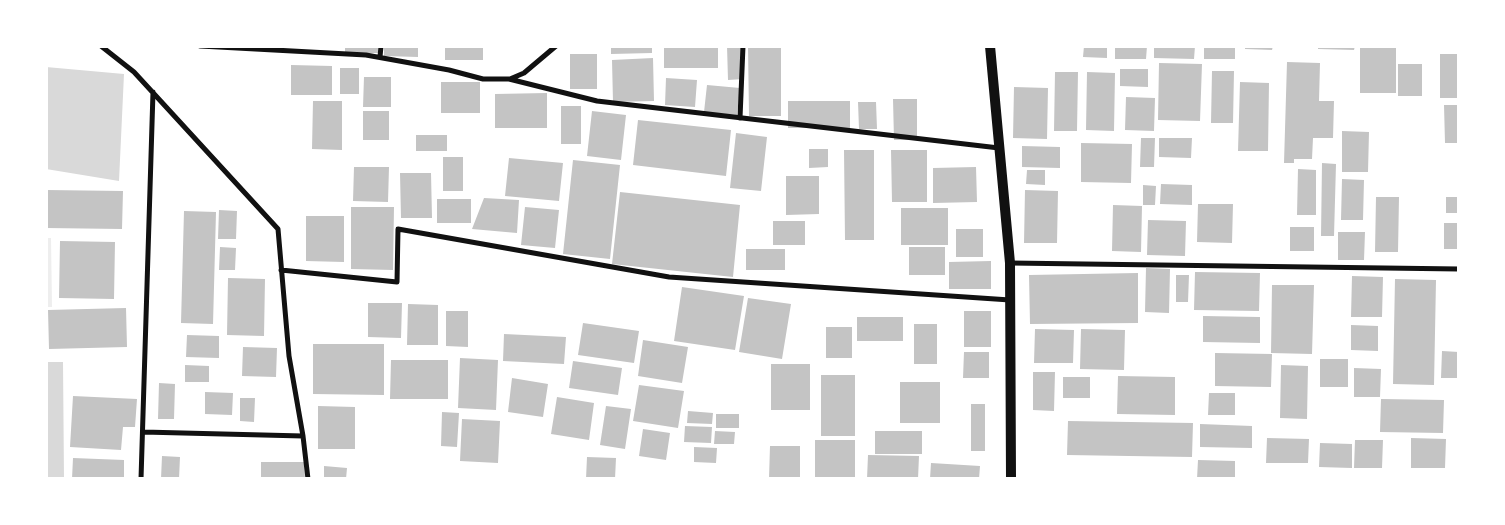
<!DOCTYPE html>
<html>
<head>
<meta charset="utf-8">
<style>
  body { margin:0 }
  #map { position:relative; width:1505px; height:525px; overflow:hidden; background:#fff; font-family:Rubik,sans-serif }
  canvas { display:block }
  .frame { position:absolute; inset:0; border:48px solid #fff; pointer-events:none }
</style>
</head>
<body>
<div id="map">
<canvas width="1505" height="525"></canvas>
<div class="frame"></div>
</div>
<script>
const ctx = document.querySelector('canvas').getContext('2d');
ctx.lineJoin = 'round';
function paint(path, color) {
  ctx.fillStyle = color;
  ctx.fill(path, 'evenodd');
}
function toPath(rows) {
  const path = new Path2D();
  for (const r of rows) {
    path.moveTo(r[0], r[1]);
    for (let i = 2; i < r.length; i += 2) path.lineTo(r[i], r[i + 1]);
  }
  return path;
}
function trace(path, color, width, dash) {
  ctx.strokeStyle = color;
  ctx.lineWidth = width;
  ctx.lineCap = dash ? 'butt' : 'round';
  ctx.setLineDash(dash || []);
  ctx.stroke(path);
}
const green = toPath([
  [46,238,51,238,52,307,46,307]
]);
const water = toPath([
  [46,67,124,74,119,181,46,169],
  [46,362,63,362,64,479,46,479]
]);
const building = toPath([
  [345,46,378,46,378,53,345,53],
  [384,46,418,46,418,57,384,56],
  [445,46,483,46,483,60,445,60],
  [611,46,652,46,652,53,611,54],
  [664,46,718,46,718,68,664,68],
  [727,46,742,46,743,79,728,80],
  [748,46,781,46,781,116,749,116],
  [1084,46,1107,46,1107,58,1083,57],
  [1115,46,1147,46,1146,59,1115,59],
  [1154,46,1195,46,1194,59,1154,58],
  [1204,46,1235,46,1235,59,1204,59],
  [1245,46,1273,46,1272,50,1245,49],
  [1318,46,1355,46,1354,50,1318,49],
  [1360,48,1396,48,1396,93,1360,93],
  [570,54,597,54,597,89,570,89],
  [1440,54,1458,54,1459,98,1440,98],
  [653,58,654,101,613,102,612,60],
  [1287,62,1320,63,1319,101,1334,101,1333,138,1313,138,1312,159,1294,159,1294,163,1284,163],
  [1159,63,1202,64,1200,121,1158,120],
  [1398,64,1422,64,1422,96,1398,96],
  [291,65,332,66,332,95,291,95],
  [340,68,359,68,359,94,340,94],
  [1120,69,1148,69,1148,87,1120,86],
  [1212,71,1234,71,1233,123,1211,123],
  [1055,72,1078,72,1077,131,1054,131],
  [1087,72,1115,73,1114,131,1086,130],
  [364,77,391,77,391,107,363,107],
  [666,78,697,80,695,107,665,105],
  [441,82,480,82,480,113,441,113],
  [1240,82,1269,83,1268,151,1238,151],
  [707,85,740,88,737,115,704,112],
  [1014,87,1048,88,1047,139,1013,138],
  [547,93,547,128,495,128,495,94],
  [1126,97,1155,98,1154,131,1125,130],
  [893,99,917,99,917,140,894,140],
  [313,101,342,101,342,150,312,149],
  [788,101,850,101,850,128,788,128],
  [858,102,876,102,877,129,859,129],
  [1444,105,1459,105,1459,143,1445,143],
  [561,106,581,106,581,144,561,144],
  [363,111,389,111,389,140,363,140],
  [592,111,626,115,621,160,587,156],
  [638,120,731,130,726,176,633,165],
  [1342,131,1369,132,1368,172,1342,172],
  [736,133,767,137,761,191,730,188],
  [416,135,447,135,447,151,416,151],
  [1141,138,1155,138,1154,167,1140,167],
  [1159,138,1192,138,1191,158,1159,157],
  [1081,143,1132,144,1131,183,1081,182],
  [1022,146,1060,147,1060,168,1022,167],
  [809,149,828,149,828,167,809,168],
  [844,150,874,150,874,240,845,240],
  [891,150,927,150,927,202,892,202],
  [443,157,463,157,463,191,443,191],
  [509,158,563,163,559,201,505,196],
  [573,160,620,165,610,259,563,254],
  [1322,163,1336,164,1334,236,1321,236],
  [354,167,389,167,388,202,353,201],
  [976,167,977,202,933,203,933,168],
  [1298,169,1316,170,1316,215,1297,215],
  [1027,170,1045,170,1045,185,1026,184],
  [400,173,431,173,432,218,401,218],
  [786,176,819,176,819,214,786,215],
  [1342,179,1364,180,1363,220,1341,220],
  [1161,184,1192,185,1192,205,1160,204],
  [1143,185,1156,186,1155,205,1143,205],
  [46,190,123,191,122,229,46,228],
  [1025,190,1058,191,1057,243,1024,243],
  [620,192,740,205,733,277,612,264],
  [1376,197,1399,197,1398,252,1375,252],
  [1446,197,1459,197,1459,213,1446,213],
  [484,198,519,200,517,233,472,229],
  [437,199,471,199,471,223,437,223],
  [1198,204,1233,204,1232,243,1197,242],
  [1113,205,1142,206,1141,252,1112,251],
  [351,207,394,207,393,270,351,269],
  [525,207,559,210,555,248,521,245],
  [901,208,948,208,948,245,901,245],
  [219,210,237,211,236,239,218,239],
  [184,211,216,212,213,324,181,323],
  [306,216,344,216,344,262,306,261],
  [1148,220,1186,221,1185,256,1147,255],
  [773,221,805,221,805,245,773,245],
  [1444,223,1459,223,1459,249,1444,249],
  [1290,227,1314,227,1314,251,1290,251],
  [956,229,983,229,983,257,956,257],
  [1338,232,1365,232,1364,260,1338,260],
  [60,241,115,242,114,299,59,298],
  [220,247,236,248,235,270,219,270],
  [909,247,945,247,945,275,909,275],
  [746,249,785,249,785,270,746,270],
  [991,261,991,289,949,289,949,262],
  [1146,268,1170,269,1169,313,1145,312],
  [1195,272,1260,273,1259,311,1194,310],
  [1138,273,1138,323,1030,324,1029,275],
  [1176,275,1189,275,1188,302,1176,302],
  [1352,276,1383,277,1382,317,1351,317],
  [228,278,265,279,264,336,227,335],
  [1395,279,1436,280,1434,385,1393,384],
  [1272,285,1314,285,1312,354,1271,353],
  [682,287,744,296,735,350,674,341],
  [748,298,791,304,782,359,739,352],
  [368,303,402,303,401,338,368,337],
  [408,304,438,305,438,345,407,345],
  [126,308,127,347,49,349,48,310],
  [446,311,468,311,468,347,446,346],
  [964,311,991,311,991,347,964,347],
  [1203,316,1260,317,1260,343,1203,342],
  [857,317,903,317,903,341,857,341],
  [583,323,639,331,634,363,578,355],
  [914,324,937,324,937,364,914,364],
  [1351,325,1378,326,1378,351,1351,350],
  [826,327,852,327,852,358,826,358],
  [1035,329,1074,330,1073,363,1034,363],
  [1081,329,1125,330,1124,370,1080,369],
  [504,334,566,337,564,364,503,361],
  [187,335,219,336,219,358,186,357],
  [643,340,688,347,682,383,638,376],
  [313,344,384,344,384,395,313,394],
  [243,347,277,348,276,377,242,376],
  [1442,351,1459,352,1459,378,1441,378],
  [964,352,989,352,989,378,963,378],
  [1215,353,1272,354,1271,387,1215,386],
  [460,358,498,360,496,410,458,408],
  [1320,359,1348,359,1348,387,1320,387],
  [391,360,448,360,448,399,390,399],
  [573,361,622,368,618,395,569,388],
  [771,364,810,364,810,410,771,410],
  [185,365,209,366,209,382,185,382],
  [1281,365,1308,366,1307,419,1280,418],
  [1354,368,1381,369,1380,397,1354,397],
  [1033,372,1055,372,1054,411,1033,410],
  [821,375,855,375,855,436,821,436],
  [1118,376,1175,377,1175,415,1117,414],
  [1063,377,1090,377,1090,398,1063,398],
  [512,378,548,384,543,417,508,412],
  [900,382,940,382,940,423,900,423],
  [159,383,175,384,174,419,158,419],
  [639,385,684,391,678,428,633,421],
  [205,392,233,393,232,415,205,414],
  [1209,393,1235,393,1235,415,1208,415],
  [73,396,137,399,135,427,123,427,121,450,70,447],
  [557,397,594,403,589,440,551,434],
  [240,398,255,398,254,422,240,421],
  [1381,399,1444,400,1443,433,1380,432],
  [971,404,985,404,985,451,971,451],
  [318,406,355,407,355,449,318,449],
  [606,406,631,409,625,449,600,445],
  [688,411,713,413,712,424,687,423],
  [442,412,459,413,457,447,441,446],
  [716,414,739,414,739,428,716,428],
  [462,419,500,421,498,463,460,461],
  [1068,421,1193,423,1192,457,1067,455],
  [1200,424,1252,426,1252,448,1200,447],
  [685,426,712,427,711,443,684,442],
  [643,429,670,433,666,460,639,456],
  [715,431,735,432,734,444,714,444],
  [875,431,922,431,922,454,875,454],
  [1267,438,1309,439,1308,463,1266,463],
  [1411,438,1446,439,1445,468,1411,468],
  [815,440,855,440,855,478,815,478],
  [1355,440,1383,440,1382,468,1354,468],
  [1320,443,1352,444,1352,468,1319,467],
  [770,446,800,446,800,479,769,479],
  [694,447,717,448,716,463,694,462],
  [868,455,919,456,918,479,867,479],
  [162,456,180,457,179,479,161,479],
  [587,457,616,458,615,479,586,479],
  [73,458,124,460,124,479,72,479],
  [1198,460,1235,461,1235,479,1197,479],
  [261,462,304,462,305,479,261,479],
  [931,463,980,466,979,479,930,479],
  [324,466,347,468,346,479,324,479]
]);
const minor = toPath([
  [101,46,134,72,278,229,289,356,303,436,308,479],
  [200,46,366,55,449,70,483,79,509,79,597,101,999,148],
  [380,57,381,46],
  [510,79,524,73,556,46],
  [740,118,743,46],
  [1010,263,1459,269],
  [281,270,397,282,398,229,669,277,1010,300],
  [143,432,303,436],
  [141,479,153,92]
]);
const secondary = toPath([
  [990,46,1010,263,1011,479]
]);
paint(green, '#eee');
paint(water, '#d9d9d9');
paint(building, '#c4c4c4');
trace(minor, '#111', 5);
trace(secondary, '#111', 10);
</script>
</body>
</html>
